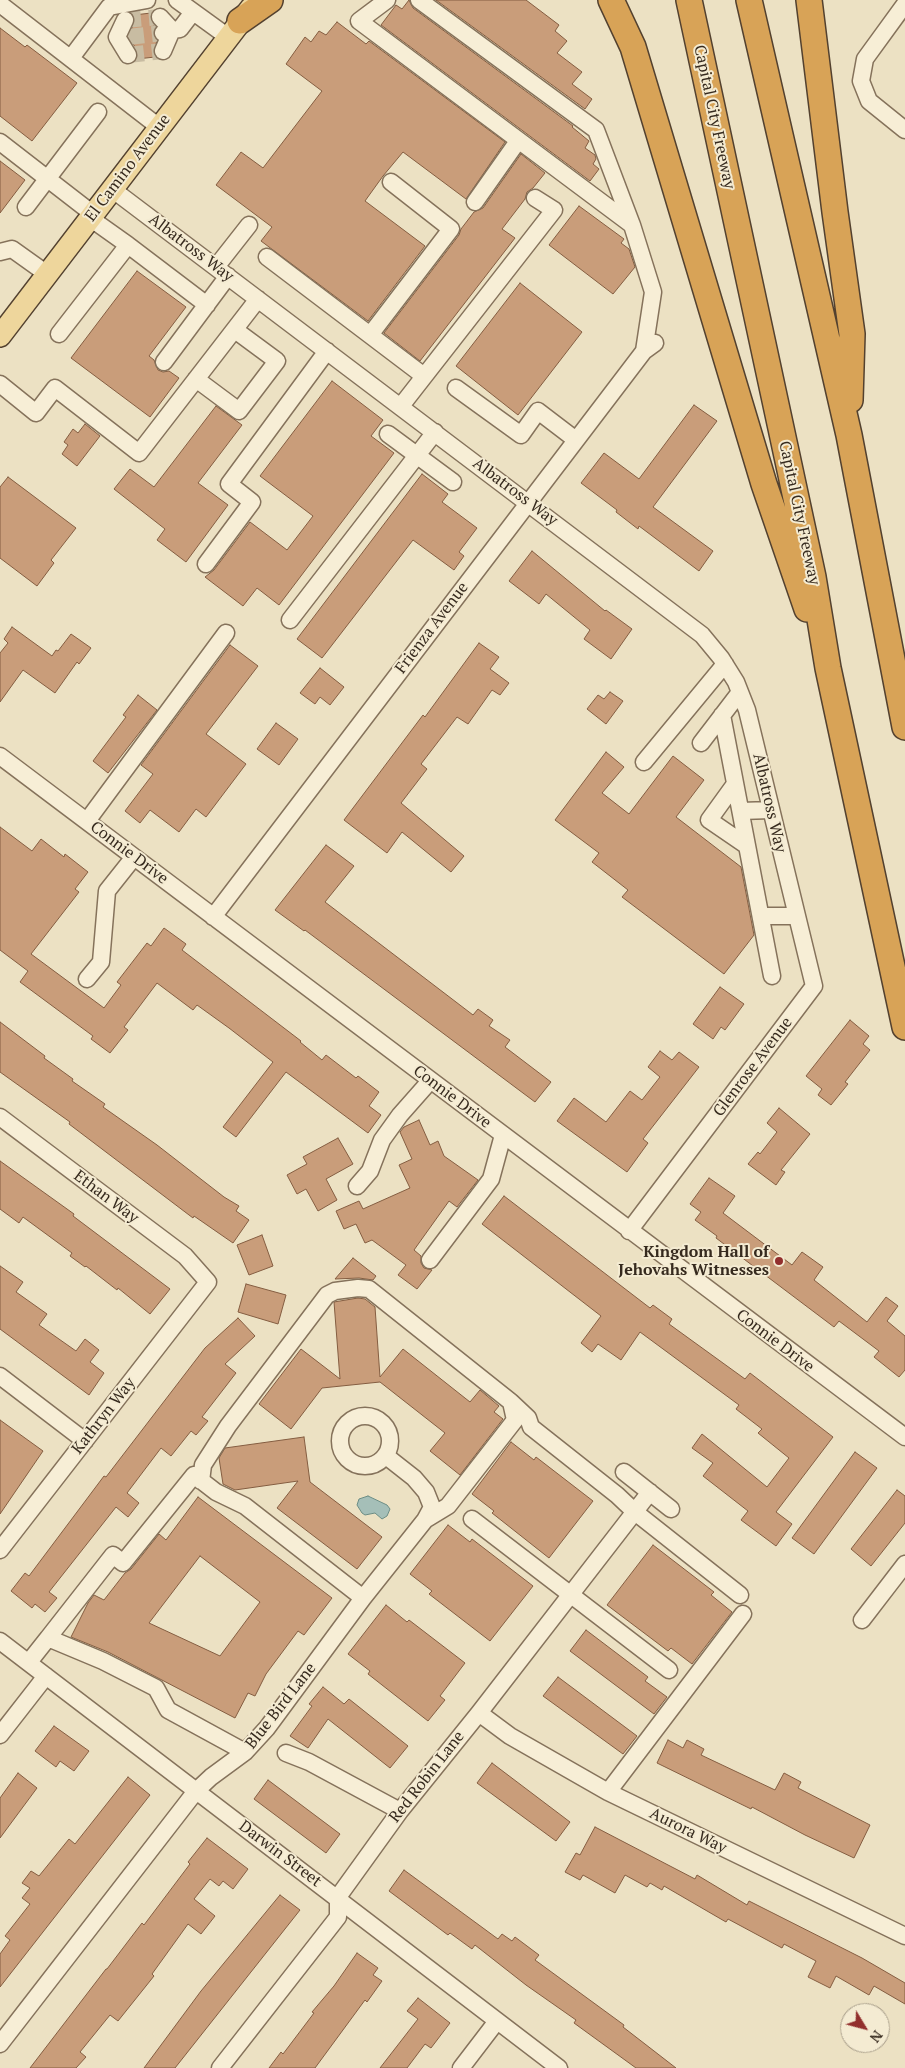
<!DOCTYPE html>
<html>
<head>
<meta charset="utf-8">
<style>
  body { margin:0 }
  #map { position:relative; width:905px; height:2068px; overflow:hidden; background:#ece1c3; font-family:"PT Serif",serif }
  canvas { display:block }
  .north { position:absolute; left:840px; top:2003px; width:50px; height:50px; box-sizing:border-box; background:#f4ebd2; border:1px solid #a89e8a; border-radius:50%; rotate:127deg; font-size:14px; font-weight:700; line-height:20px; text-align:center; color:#362a1e }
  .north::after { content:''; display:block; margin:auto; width:18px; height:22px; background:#922f2d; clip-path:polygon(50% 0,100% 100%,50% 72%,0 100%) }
</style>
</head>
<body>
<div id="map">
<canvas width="905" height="2068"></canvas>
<div class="north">N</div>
</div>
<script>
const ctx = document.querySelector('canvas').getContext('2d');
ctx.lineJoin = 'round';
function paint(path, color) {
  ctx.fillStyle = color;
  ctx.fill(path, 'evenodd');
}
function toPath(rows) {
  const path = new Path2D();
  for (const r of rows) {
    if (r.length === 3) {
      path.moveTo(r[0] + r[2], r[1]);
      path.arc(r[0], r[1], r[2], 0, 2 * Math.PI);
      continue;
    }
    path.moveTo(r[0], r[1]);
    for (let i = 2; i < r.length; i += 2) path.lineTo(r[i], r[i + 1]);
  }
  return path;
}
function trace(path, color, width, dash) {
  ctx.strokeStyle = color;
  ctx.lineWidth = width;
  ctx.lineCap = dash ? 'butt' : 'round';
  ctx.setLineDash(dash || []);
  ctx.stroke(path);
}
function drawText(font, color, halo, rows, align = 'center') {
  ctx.font = font + ' "PT Serif",serif';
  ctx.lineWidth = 4;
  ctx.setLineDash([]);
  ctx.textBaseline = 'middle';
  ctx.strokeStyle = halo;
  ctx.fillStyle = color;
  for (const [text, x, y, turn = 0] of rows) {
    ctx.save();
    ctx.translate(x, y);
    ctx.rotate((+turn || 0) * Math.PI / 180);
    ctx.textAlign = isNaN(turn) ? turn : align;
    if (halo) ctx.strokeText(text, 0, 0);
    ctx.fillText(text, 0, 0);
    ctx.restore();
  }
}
const water = toPath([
  [368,1496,387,1505,390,1509,387,1516,382,1519,375,1513,365,1515,362,1513,357,1505,359,1499,368,1496]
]);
const building = toPath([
  [409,0,413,8,573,126,572,127,589,141,585,148,595,155,596,159,593,164,599,169,590,181,381,25,396,5,402,9,409,0],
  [436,0,526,0,559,25,555,31,567,41,557,53,582,72,572,84,592,99,585,109,436,0],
  [151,13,150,20,155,27,153,31,157,41,153,52,155,57,137,59,137,50,128,36,134,24,134,15,151,13],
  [337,22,366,44,369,41,505,142,466,199,403,152,383,176,365,201,425,246,368,321,261,241,272,227,216,185,241,152,263,168,322,91,286,64,305,37,311,42,319,31,326,35,337,22],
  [0,28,25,47,27,45,77,83,32,141,0,116,0,28],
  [521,154,545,173,533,188,527,192,525,199,502,229,515,238,420,361,384,333,459,235,461,229,474,212,483,208,521,154],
  [0,161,25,180,0,213,0,161],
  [579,206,624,239,621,243,629,249,635,267,613,294,549,245,579,206],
  [137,271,186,307,149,356,154,360,158,370,163,372,169,371,179,378,150,417,71,358,137,271],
  [520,283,582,332,518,415,456,366,520,283],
  [332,381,383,420,371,436,394,453,279,605,257,588,243,606,205,577,214,570,250,522,287,550,313,516,260,476,332,381],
  [694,405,717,421,653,507,713,551,699,571,639,526,638,529,616,512,617,510,581,483,604,453,639,479,694,405],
  [216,406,242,425,198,483,228,505,186,562,157,540,165,529,114,489,130,469,154,487,216,406],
  [85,424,100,436,77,466,62,454,68,445,64,442,73,429,78,433,85,424],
  [422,474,448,494,442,502,477,528,459,552,464,556,454,570,413,540,322,658,297,639,422,474],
  [8,477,76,528,51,560,54,563,37,586,0,558,0,487,8,477],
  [532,551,605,611,606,610,632,629,611,659,584,639,590,630,546,594,539,604,509,581,532,551],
  [12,627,52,656,56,650,58,651,71,634,91,648,79,664,77,662,55,693,23,670,0,702,0,653,8,643,4,639,12,627],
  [479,643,499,657,490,669,509,683,500,695,492,690,468,724,457,717,421,764,427,769,401,803,464,856,451,872,402,832,387,853,344,820,423,715,425,717,479,643],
  [230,645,258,666,206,734,246,764,206,817,196,809,179,832,150,810,140,823,125,811,153,774,141,765,230,645],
  [320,668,344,687,330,705,320,697,315,704,300,693,320,668],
  [610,692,623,701,606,724,587,709,598,695,604,699,610,692],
  [138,695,157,710,108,773,93,761,126,717,123,715,138,695],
  [276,723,298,739,279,765,257,749,276,723],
  [606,752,624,767,602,793,629,814,673,756,704,780,676,817,741,867,754,935,724,974,622,897,628,890,592,862,599,853,555,820,606,752],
  [0,827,32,851,41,839,64,857,65,854,88,872,75,889,79,892,31,954,104,1008,121,985,117,982,147,943,151,946,164,928,186,944,182,950,301,1041,300,1042,322,1060,326,1055,356,1078,358,1076,379,1092,369,1106,381,1115,368,1133,286,1072,236,1137,223,1127,273,1062,229,1028,197,1005,193,1010,157,983,124,1027,128,1030,110,1053,91,1039,93,1036,20,982,28,971,0,950,0,827],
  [326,845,354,866,325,902,473,1015,478,1009,493,1020,489,1026,510,1040,505,1047,551,1082,535,1102,305,930,304,931,275,910,326,845],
  [720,987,744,1004,725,1030,721,1027,713,1039,693,1024,720,987],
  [850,1020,869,1036,863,1044,870,1050,845,1082,848,1084,831,1105,818,1095,822,1089,806,1076,850,1020],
  [0,1022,45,1056,44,1058,73,1079,72,1081,105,1104,103,1107,157,1145,224,1197,239,1206,236,1211,249,1220,233,1243,194,1216,193,1218,69,1124,70,1122,0,1072,0,1022],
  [660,1051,672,1060,679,1052,699,1067,643,1139,648,1143,627,1172,557,1121,574,1098,606,1122,630,1091,642,1100,660,1077,648,1067,660,1051],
  [779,1108,810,1134,781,1170,785,1172,776,1185,748,1164,758,1152,760,1154,777,1132,767,1123,779,1108],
  [419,1120,430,1145,438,1141,444,1156,478,1180,457,1207,449,1201,414,1250,421,1256,421,1263,424,1268,432,1270,417,1289,398,1275,406,1265,372,1240,365,1243,356,1224,344,1229,336,1211,359,1201,363,1209,410,1188,399,1165,412,1159,400,1132,404,1127,419,1120],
  [338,1138,353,1164,326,1179,337,1200,318,1211,306,1189,297,1194,287,1175,307,1164,303,1157,338,1138],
  [0,1161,74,1214,73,1216,170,1289,150,1314,118,1288,117,1290,86,1266,85,1267,70,1256,72,1253,23,1217,19,1223,0,1209,0,1161],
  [709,1178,735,1196,723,1213,792,1265,802,1252,823,1267,814,1280,867,1322,886,1297,898,1306,887,1321,905,1336,905,1370,899,1377,874,1357,879,1351,839,1321,834,1327,716,1238,717,1236,695,1220,701,1212,690,1204,709,1178],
  [504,1196,650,1308,653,1305,672,1319,669,1324,745,1379,750,1373,833,1437,776,1512,792,1524,776,1546,741,1520,748,1511,703,1476,713,1463,692,1448,702,1434,767,1487,789,1458,758,1433,762,1429,736,1409,739,1405,640,1332,621,1360,598,1344,592,1352,581,1343,601,1316,482,1224,504,1196],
  [262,1235,273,1266,249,1275,237,1245,262,1235],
  [353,1258,376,1276,373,1280,359,1278,335,1279,353,1258],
  [0,1266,23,1282,16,1292,47,1314,39,1325,76,1351,85,1339,99,1350,90,1362,104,1373,89,1395,0,1329,0,1266],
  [246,1284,286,1295,278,1324,238,1312,246,1284],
  [358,1298,365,1299,375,1307,380,1377,403,1349,470,1402,480,1390,499,1406,494,1412,503,1419,460,1475,430,1451,445,1433,380,1382,322,1388,291,1429,259,1404,301,1349,340,1379,334,1302,358,1298],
  [238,1318,255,1336,225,1364,236,1373,202,1417,208,1421,196,1435,191,1431,171,1456,161,1448,127,1493,139,1503,128,1517,116,1507,49,1592,57,1598,45,1612,35,1604,32,1608,11,1591,25,1573,29,1576,104,1476,106,1477,205,1348,238,1318],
  [0,1420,43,1451,0,1514,0,1420],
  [304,1437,310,1482,382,1537,357,1569,277,1508,298,1481,235,1490,223,1484,219,1458,225,1448,304,1437],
  [511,1442,534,1460,536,1457,593,1501,549,1558,492,1513,494,1511,472,1494,511,1442],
  [855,1452,877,1468,814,1554,792,1538,855,1452],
  [897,1490,905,1496,905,1523,871,1566,851,1549,897,1490],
  [198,1497,332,1598,304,1635,298,1631,266,1674,255,1696,248,1693,235,1718,108,1652,71,1637,88,1603,94,1595,104,1600,125,1573,131,1569,159,1534,166,1540,198,1497],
  [200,1556,260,1602,220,1656,149,1623,200,1556],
  [448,1525,470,1542,472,1539,533,1586,490,1641,429,1594,432,1591,410,1574,448,1525],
  [653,1545,714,1592,711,1595,732,1612,692,1664,671,1648,668,1651,607,1605,653,1545],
  [386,1605,407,1622,409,1620,465,1663,440,1696,445,1700,428,1721,368,1674,370,1671,348,1654,386,1605],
  [586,1630,648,1677,645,1681,667,1697,654,1714,570,1651,586,1630],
  [558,1677,637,1736,623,1754,543,1696,558,1677],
  [323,1687,344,1704,349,1699,408,1746,390,1768,328,1719,308,1748,290,1736,312,1706,309,1704,323,1687],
  [54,1726,89,1751,74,1771,60,1761,56,1767,35,1751,54,1726],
  [668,1740,683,1748,687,1740,704,1749,701,1755,775,1790,784,1773,801,1782,798,1788,870,1825,854,1858,805,1835,752,1807,751,1809,657,1763,668,1740],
  [492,1763,570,1822,556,1841,477,1783,492,1763],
  [18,1773,37,1788,0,1838,0,1798,18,1773],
  [128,1777,150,1795,0,1987,0,1954,10,1940,5,1936,30,1904,22,1898,30,1888,22,1883,31,1871,39,1876,69,1839,75,1844,128,1777],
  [268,1780,340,1834,326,1853,254,1799,268,1780],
  [595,1827,695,1879,697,1875,747,1905,749,1901,862,1958,905,1983,905,2004,874,1986,869,1995,836,1976,830,1988,808,1977,816,1961,784,1944,782,1948,728,1919,726,1922,664,1886,662,1890,650,1883,647,1887,625,1875,615,1893,583,1875,580,1880,565,1872,576,1853,580,1855,595,1827],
  [207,1838,248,1869,233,1889,223,1881,219,1886,210,1879,194,1899,215,1916,201,1934,188,1924,152,1974,154,1976,118,2021,110,2015,80,2052,86,2057,76,2068,30,2068,106,1969,107,1969,142,1923,144,1925,190,1864,188,1862,207,1838],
  [404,1870,498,1939,502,1934,512,1941,515,1937,539,1955,535,1960,624,2025,623,2027,676,2068,636,2068,574,2023,576,2020,526,1985,475,1945,472,1949,450,1933,448,1935,389,1891,404,1870],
  [280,1895,300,1910,175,2068,144,2068,201,1991,280,1895],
  [357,1953,378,1968,373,1975,382,1981,367,2002,365,2000,315,2068,269,2068,281,2052,283,2054,314,2013,312,2012,334,1986,357,1953],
  [418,1998,450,2023,431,2048,425,2044,407,2068,380,2068,418,2019,407,2011,418,1998]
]);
const minorTunnel = toPath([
  [125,20,160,17],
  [128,37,163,33],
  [128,55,163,51]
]);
const minor = toPath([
  [177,0,228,37],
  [387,0,359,21,632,225],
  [419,0,596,130,632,225,653,292,644,351],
  [0,4,159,127],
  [905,4,865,59,861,81,869,101,905,130],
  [160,17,172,30,180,29,193,12],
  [125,20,117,37,128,55],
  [163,33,172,30,163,51],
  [71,58,109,7,147,0],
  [0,142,93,214],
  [112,189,702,635,721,658,736,682,747,710,814,986,629,1231],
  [475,202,518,141],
  [26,207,98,112],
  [90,218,128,245],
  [0,252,12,249,47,274],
  [267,257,424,376],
  [216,267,249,225],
  [59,334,128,245,207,305],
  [370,335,451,229,391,182],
  [164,362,228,276],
  [196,379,239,411,277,361,235,330],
  [0,384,36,413,55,388,139,453,258,299],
  [456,388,521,435,538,411,576,440],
  [401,406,554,210,535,198],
  [388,434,453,482],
  [206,564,252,502,229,484,327,351],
  [290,620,435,432],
  [722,715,772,976],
  [701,743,740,692],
  [0,756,905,1437],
  [644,762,725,664],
  [735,784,709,820,747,846],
  [741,811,771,810],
  [87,821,226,633],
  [761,916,796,916],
  [213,917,644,351,655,343],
  [87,979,101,962,107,891,134,857],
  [0,1117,185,1256,208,1282,0,1550],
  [357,1186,370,1171,382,1140,400,1115,430,1081],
  [430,1260,491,1179,503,1135],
  [0,1376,85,1441],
  [511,1402,528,1418,531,1427,617,1495,635,1512,740,1595],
  [365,1441,25],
  [624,1472,671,1509],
  [201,1481,203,1465,228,1426,327,1295,335,1291,358,1288,369,1289,511,1402,515,1420,448,1506,425,1520],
  [472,1519,669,1670],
  [862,1620,905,1564],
  [0,1641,559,2068],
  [29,1662,48,1638],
  [479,1713,510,1736,608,1792,905,1936],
  [0,1735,46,1676],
  [245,1752,168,1710,156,1688,103,1661,48,1638,113,1555,123,1563,194,1475,216,1492,245,1506,363,1598],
  [286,1753,309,1762,400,1811],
  [608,1792,743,1614],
  [0,2044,196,1791,211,1777,245,1752,267,1728,363,1598,425,1520,432,1507,426,1492,414,1478,386,1456],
  [220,2068,338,1917,338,1897,400,1811,479,1713,650,1492],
  [461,2068,497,2021]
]);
const major = toPath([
  [0,336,251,8]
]);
const highway = toPath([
  [611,0,633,47,764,484,807,609],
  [689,0,813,577,828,668,905,1027],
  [749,0,849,435,905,727],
  [809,0,835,212,852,334,850,400],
  [240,21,270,0]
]);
const markers = [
  [779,1261,5,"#922f2d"]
];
const streetNames = [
  ["Capital City Freeway",714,117,78],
  ["El Camino Avenue",128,168,-53],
  ["Albatross Way",191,248,37],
  ["Albatross Way",515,492,37],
  ["Capital City Freeway",799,513,78],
  ["Frienza Avenue",432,628,-53],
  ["Albatross Way",769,803,77],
  ["Connie Drive",129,853,37],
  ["Glenrose Avenue",753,1067,-53],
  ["Connie Drive",452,1097,37],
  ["Ethan Way",106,1197,37],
  ["Connie Drive",775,1341,37],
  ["Kathryn Way",104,1416,-52],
  ["Blue Bird Lane",281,1706,-52],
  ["Red Robin Lane",427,1777,-52],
  ["Aurora Way",688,1831,26],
  ["Darwin Street",280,1854,37]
];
const poiNames = [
  ["Kingdom Hall of",769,1252],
  ["Jehovahs Witnesses",769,1270]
];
paint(water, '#a5bfb8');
trace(water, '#6c8d85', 1);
paint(building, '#c99d7a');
trace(building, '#845d41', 1);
trace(minorTunnel, '#c8bca2', 16, [16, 8]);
trace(minor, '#85725b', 19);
trace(major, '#53412f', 24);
trace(highway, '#53412f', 28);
trace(minor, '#f7eed6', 16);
trace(major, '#eed69c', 21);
trace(highway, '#d8a357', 25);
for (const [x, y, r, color] of markers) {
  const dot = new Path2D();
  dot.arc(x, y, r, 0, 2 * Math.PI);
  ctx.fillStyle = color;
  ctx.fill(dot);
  trace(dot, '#f4ebd2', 2);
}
drawText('16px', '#362a1e', '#f4ebd2', streetNames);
drawText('bold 16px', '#362a1e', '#f4ebd2', poiNames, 'right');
</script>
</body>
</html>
